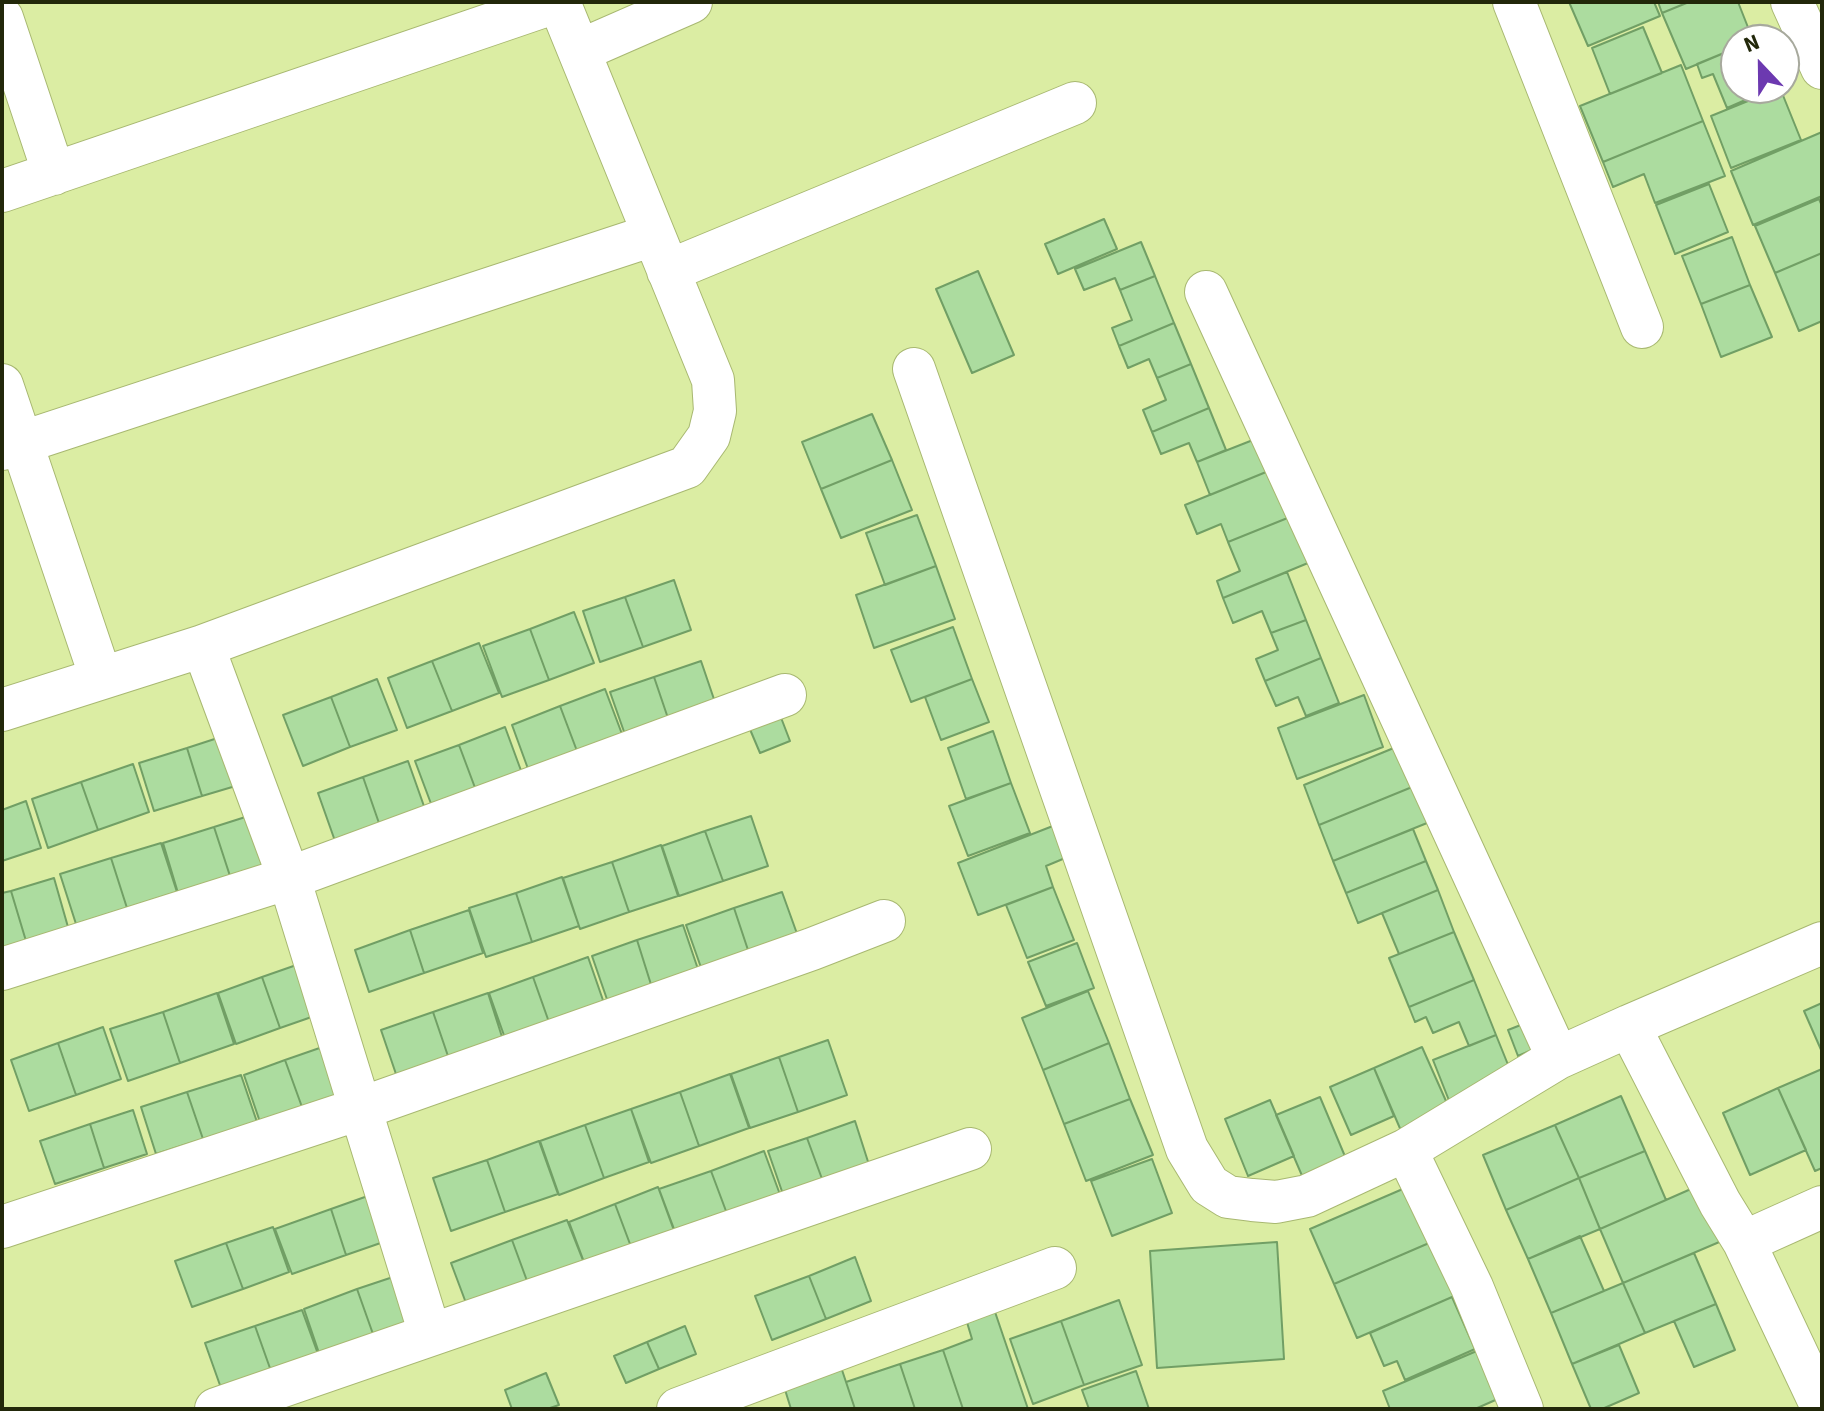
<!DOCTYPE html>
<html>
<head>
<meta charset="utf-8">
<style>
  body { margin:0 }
  #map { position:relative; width:1824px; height:1411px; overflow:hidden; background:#dbeda3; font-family:"Source Sans 3",sans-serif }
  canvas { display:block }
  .frame { position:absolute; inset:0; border:4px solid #22280a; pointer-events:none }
  .north { position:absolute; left:1720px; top:24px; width:80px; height:80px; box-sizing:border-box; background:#fff; border:2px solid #a7a99d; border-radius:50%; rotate:338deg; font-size:22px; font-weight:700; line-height:32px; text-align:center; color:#22280a }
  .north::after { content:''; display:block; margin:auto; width:28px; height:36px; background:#6c39b0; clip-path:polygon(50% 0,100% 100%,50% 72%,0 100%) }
</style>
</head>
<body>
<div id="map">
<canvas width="1824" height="1411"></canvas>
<div class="frame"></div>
<div class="north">N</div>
</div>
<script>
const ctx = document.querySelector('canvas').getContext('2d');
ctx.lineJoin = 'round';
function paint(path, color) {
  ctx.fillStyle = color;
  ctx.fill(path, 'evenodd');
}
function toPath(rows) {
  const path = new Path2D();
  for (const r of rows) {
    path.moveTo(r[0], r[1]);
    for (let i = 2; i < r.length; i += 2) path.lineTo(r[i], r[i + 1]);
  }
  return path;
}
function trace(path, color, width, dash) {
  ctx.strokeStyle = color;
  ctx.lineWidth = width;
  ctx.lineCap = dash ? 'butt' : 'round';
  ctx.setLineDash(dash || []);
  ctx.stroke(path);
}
const building = toPath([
  [1569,2,1654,2,1660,16,1588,46,1569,2],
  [1658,2,1689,2,1662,13,1658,2],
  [1689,2,1738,2,1753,40,1736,40,1736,48,1686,69,1662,13,1689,2],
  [1643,27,1662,73,1610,94,1592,48,1643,27],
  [1736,48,1736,88,1773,88,1727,108,1713,74,1702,78,1697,64,1736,48],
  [1681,65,1703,121,1603,162,1580,106,1681,65],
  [1780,88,1801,140,1731,168,1711,116,1780,88],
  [1703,121,1725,176,1655,203,1644,174,1613,187,1603,162,1703,121],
  [1822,132,1822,196,1753,225,1731,171,1822,132],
  [1709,184,1728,232,1675,254,1656,205,1709,184],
  [1819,199,1822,206,1822,253,1775,273,1755,226,1819,199],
  [1104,219,1117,249,1058,274,1045,244,1104,219],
  [1732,237,1750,285,1701,304,1682,256,1732,237],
  [1141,242,1155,276,1120,290,1115,278,1084,290,1075,269,1141,242],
  [1822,253,1822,321,1799,331,1775,273,1822,253],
  [978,271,1014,355,972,373,936,289,978,271],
  [1155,276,1174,323,1119,346,1112,328,1132,320,1120,290,1155,276],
  [1750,285,1772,337,1721,357,1701,304,1750,285],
  [1174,323,1191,364,1157,378,1149,359,1128,368,1119,346,1174,323],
  [1191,364,1209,408,1152,432,1143,410,1166,400,1157,378,1191,364],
  [1209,408,1226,450,1197,462,1189,443,1161,454,1152,432,1209,408],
  [872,414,892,460,821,489,802,442,872,414],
  [1258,438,1271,470,1210,495,1197,462,1258,438],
  [892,460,912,510,841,538,821,489,892,460],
  [1271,470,1290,517,1228,542,1221,524,1197,534,1185,505,1271,470],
  [917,515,936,566,885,585,866,533,917,515],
  [1290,517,1308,563,1223,598,1217,581,1240,571,1228,542,1290,517],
  [936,566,955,619,874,648,856,595,936,566],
  [1287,572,1306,620,1271,633,1262,611,1233,623,1223,598,1287,572],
  [674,580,691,630,643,647,625,597,674,580],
  [625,597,643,647,600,662,583,611,625,597],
  [574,612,594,663,549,680,530,629,574,612],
  [1306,620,1321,658,1265,681,1256,659,1278,650,1271,633,1306,620],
  [953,627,972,679,911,702,891,650,953,627],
  [530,629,549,680,502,697,483,646,530,629],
  [479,643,499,693,452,711,432,661,479,643],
  [1321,658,1339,703,1306,716,1298,697,1276,706,1265,681,1321,658],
  [432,661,452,711,407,728,388,678,432,661],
  [701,661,718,711,671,727,654,677,701,661],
  [654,677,671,727,628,743,610,692,654,677],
  [377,679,397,730,350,747,331,697,377,679],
  [972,679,989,722,941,740,925,697,972,679],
  [605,689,625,742,580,759,560,706,605,689],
  [1364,695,1383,747,1297,779,1278,728,1364,695],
  [331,697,350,747,303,766,283,715,331,697],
  [560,706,580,759,531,777,512,725,560,706],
  [780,715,790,741,760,753,749,727,780,715],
  [505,727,523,776,477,793,459,745,505,727],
  [993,731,1011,783,966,799,948,748,993,731],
  [233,733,249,782,202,796,187,748,233,733],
  [459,745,477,793,433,809,415,761,459,745],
  [1401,745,1417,785,1319,825,1304,785,1401,745],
  [187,748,202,796,154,811,139,763,187,748],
  [408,761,425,809,380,826,363,777,408,761],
  [133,764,149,812,98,830,81,782,133,764],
  [363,777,380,826,335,841,318,793,363,777],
  [81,782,98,830,48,848,32,799,81,782],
  [1011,783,1030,833,968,856,949,806,1011,783],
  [1417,785,1432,821,1333,861,1319,825,1417,785],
  [26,801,41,848,2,861,2,810,26,801],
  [258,813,274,863,230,876,214,827,258,813],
  [751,816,768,866,723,881,705,831,751,816],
  [1058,824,1070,856,1046,866,1053,887,978,915,958,863,1058,824],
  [214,827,230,876,178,893,163,843,214,827],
  [1413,829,1426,861,1346,893,1333,861,1413,829],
  [705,831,723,881,679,896,662,846,705,831],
  [161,843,177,892,127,908,111,858,161,843],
  [661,845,678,896,629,912,612,862,661,845],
  [111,858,127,908,76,924,60,874,111,858],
  [1426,861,1438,890,1358,923,1346,893,1426,861],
  [612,862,629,912,580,929,563,878,612,862],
  [562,877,579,926,532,942,516,893,562,877],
  [54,878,68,927,26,941,11,891,54,878],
  [1053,887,1074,940,1027,958,1006,905,1053,887],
  [1438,890,1454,932,1399,954,1382,913,1438,890],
  [11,891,26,941,2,948,2,893,11,891],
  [782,892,800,942,751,959,734,908,782,892],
  [516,893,532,942,486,957,469,908,516,893],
  [734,908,751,959,704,976,686,925,734,908],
  [469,910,483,953,424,973,410,930,469,910],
  [683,925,701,978,654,994,637,940,683,925],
  [410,930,424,973,369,992,355,950,410,930],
  [1454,932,1474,980,1409,1007,1389,958,1454,932],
  [637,940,654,994,610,1008,592,956,637,940],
  [1077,943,1094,988,1046,1006,1028,962,1077,943],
  [588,957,605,1006,550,1025,533,977,588,957],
  [305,962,323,1013,280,1028,262,977,305,962],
  [262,977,280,1028,236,1044,218,993,262,977],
  [533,977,550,1025,506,1041,489,993,533,977],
  [1474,980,1496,1035,1469,1046,1459,1022,1433,1033,1426,1017,1415,1022,1409,1007,1474,980],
  [1088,991,1109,1043,1043,1070,1022,1018,1088,991],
  [217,993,234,1044,180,1063,163,1012,217,993],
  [488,993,503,1040,449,1059,433,1012,488,993],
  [1822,1003,1822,1052,1804,1011,1822,1003],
  [163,1012,180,1063,128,1081,110,1029,163,1012],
  [433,1012,449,1059,397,1077,381,1030,433,1012],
  [1536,1019,1546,1044,1518,1056,1508,1030,1536,1019],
  [103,1027,121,1079,76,1095,58,1043,103,1027],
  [1496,1035,1515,1082,1452,1108,1433,1060,1496,1035],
  [828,1040,847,1095,798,1112,779,1057,828,1040],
  [58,1043,76,1095,29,1111,11,1060,58,1043],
  [334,1043,351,1090,302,1107,285,1060,334,1043],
  [1109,1043,1130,1099,1064,1124,1043,1070,1109,1043],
  [1422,1047,1454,1119,1405,1140,1374,1068,1422,1047],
  [779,1057,798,1112,750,1128,731,1074,779,1057],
  [285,1060,302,1107,260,1122,244,1075,285,1060],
  [1374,1068,1394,1116,1351,1135,1330,1087,1374,1068],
  [1822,1069,1822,1168,1815,1171,1778,1088,1822,1069],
  [730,1074,749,1128,699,1146,680,1092,730,1074],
  [241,1075,257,1122,203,1139,187,1092,241,1075],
  [1778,1088,1806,1150,1750,1175,1723,1113,1778,1088],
  [187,1092,203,1139,156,1154,141,1107,187,1092],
  [680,1092,699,1146,651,1163,631,1109,680,1092],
  [1621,1096,1645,1151,1579,1178,1555,1125,1621,1096],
  [1320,1097,1352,1173,1309,1192,1276,1115,1320,1097],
  [1130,1099,1153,1155,1086,1181,1064,1124,1130,1099],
  [1270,1100,1294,1156,1248,1176,1225,1119,1270,1100],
  [631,1109,649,1162,604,1178,585,1125,631,1109],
  [133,1110,147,1154,104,1168,90,1124,133,1110],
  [855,1121,871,1171,825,1187,807,1138,855,1121],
  [90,1124,104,1168,55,1184,40,1141,90,1124],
  [585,1125,604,1178,559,1195,540,1141,585,1125],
  [1555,1125,1579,1178,1506,1210,1483,1155,1555,1125],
  [807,1138,825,1187,785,1200,768,1151,807,1138],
  [539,1141,558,1194,505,1212,487,1160,539,1141],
  [764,1151,782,1200,729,1219,711,1171,764,1151],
  [1645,1151,1666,1200,1600,1229,1579,1178,1645,1151],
  [1152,1159,1172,1213,1112,1236,1091,1181,1152,1159],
  [487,1160,505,1212,451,1231,433,1178,487,1160],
  [711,1171,729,1219,677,1237,659,1189,711,1171],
  [1579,1178,1600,1229,1528,1259,1506,1210,1579,1178],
  [1419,1182,1443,1237,1334,1284,1310,1229,1419,1182],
  [1700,1185,1724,1240,1623,1283,1600,1229,1700,1185],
  [658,1187,676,1236,633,1252,615,1204,658,1187],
  [379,1192,395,1238,346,1255,331,1209,379,1192],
  [615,1204,633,1252,587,1270,569,1222,615,1204],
  [331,1209,346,1255,292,1274,275,1229,331,1209],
  [567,1220,586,1268,530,1289,512,1240,567,1220],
  [273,1227,289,1272,243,1289,226,1243,273,1227],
  [1580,1236,1604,1291,1551,1313,1528,1259,1580,1236],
  [1443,1237,1466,1291,1357,1338,1334,1284,1443,1237],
  [512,1240,530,1289,469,1311,451,1263,512,1240],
  [1277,1242,1284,1359,1157,1368,1150,1251,1277,1242],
  [226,1243,243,1289,192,1307,175,1261,226,1243],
  [1694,1253,1716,1304,1645,1333,1623,1283,1694,1253],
  [855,1257,871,1301,826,1319,809,1276,855,1257],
  [405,1273,421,1317,373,1334,357,1289,405,1273],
  [809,1276,826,1319,772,1340,755,1296,809,1276],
  [1623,1283,1645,1333,1572,1364,1551,1313,1623,1283],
  [357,1289,373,1334,319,1353,304,1309,357,1289],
  [1452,1297,1475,1349,1405,1380,1397,1361,1384,1366,1370,1333,1452,1297],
  [1119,1300,1142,1365,1084,1385,1061,1321,1119,1300],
  [1716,1304,1735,1350,1694,1367,1674,1321,1716,1304],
  [994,1309,1028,1409,963,1409,943,1350,972,1339,966,1319,994,1309],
  [302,1310,318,1354,271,1371,255,1326,302,1310],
  [1061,1321,1084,1385,1033,1404,1010,1339,1061,1321],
  [255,1326,271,1371,221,1388,205,1343,255,1326],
  [685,1326,696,1354,659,1369,647,1342,685,1326],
  [647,1342,659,1369,626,1383,614,1356,647,1342],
  [1619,1345,1639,1393,1602,1409,1591,1409,1572,1364,1619,1345],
  [943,1350,963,1409,915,1409,900,1364,943,1350],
  [1479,1350,1500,1398,1475,1409,1390,1409,1383,1391,1479,1350],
  [839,1361,855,1409,791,1409,782,1380,839,1361],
  [900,1364,915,1409,855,1409,846,1382,900,1364],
  [1136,1371,1149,1409,1089,1409,1082,1390,1136,1371],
  [546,1373,559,1405,547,1409,512,1409,505,1390,546,1373]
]);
const minor = toPath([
  [1514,2,1642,327],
  [1792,2,1822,68],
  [2,18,54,174],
  [579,51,691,2],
  [2,191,556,2],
  [668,271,1075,103],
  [1206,292,1558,1058],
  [914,369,1187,1149,1209,1185,1228,1197,1252,1200,1276,1202,1307,1196,1406,1150,1558,1058,1629,1026],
  [2,385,101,678],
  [2,449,653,235],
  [203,646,289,878,430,1334],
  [2,710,203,646,687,467,709,436,715,411,713,380,559,2],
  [1822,943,1629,1026,1720,1203,1744,1242,1822,1407],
  [2,969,289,878,785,695],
  [1406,1150,1472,1287,1522,1409],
  [2,1227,362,1108,812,949,884,921],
  [1744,1242,1822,1207],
  [216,1409,970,1149],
  [678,1409,1055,1268]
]);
paint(building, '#acdc9f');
trace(building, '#719f65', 2);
trace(minor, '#a8b871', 44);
trace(minor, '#fff', 42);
</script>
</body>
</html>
